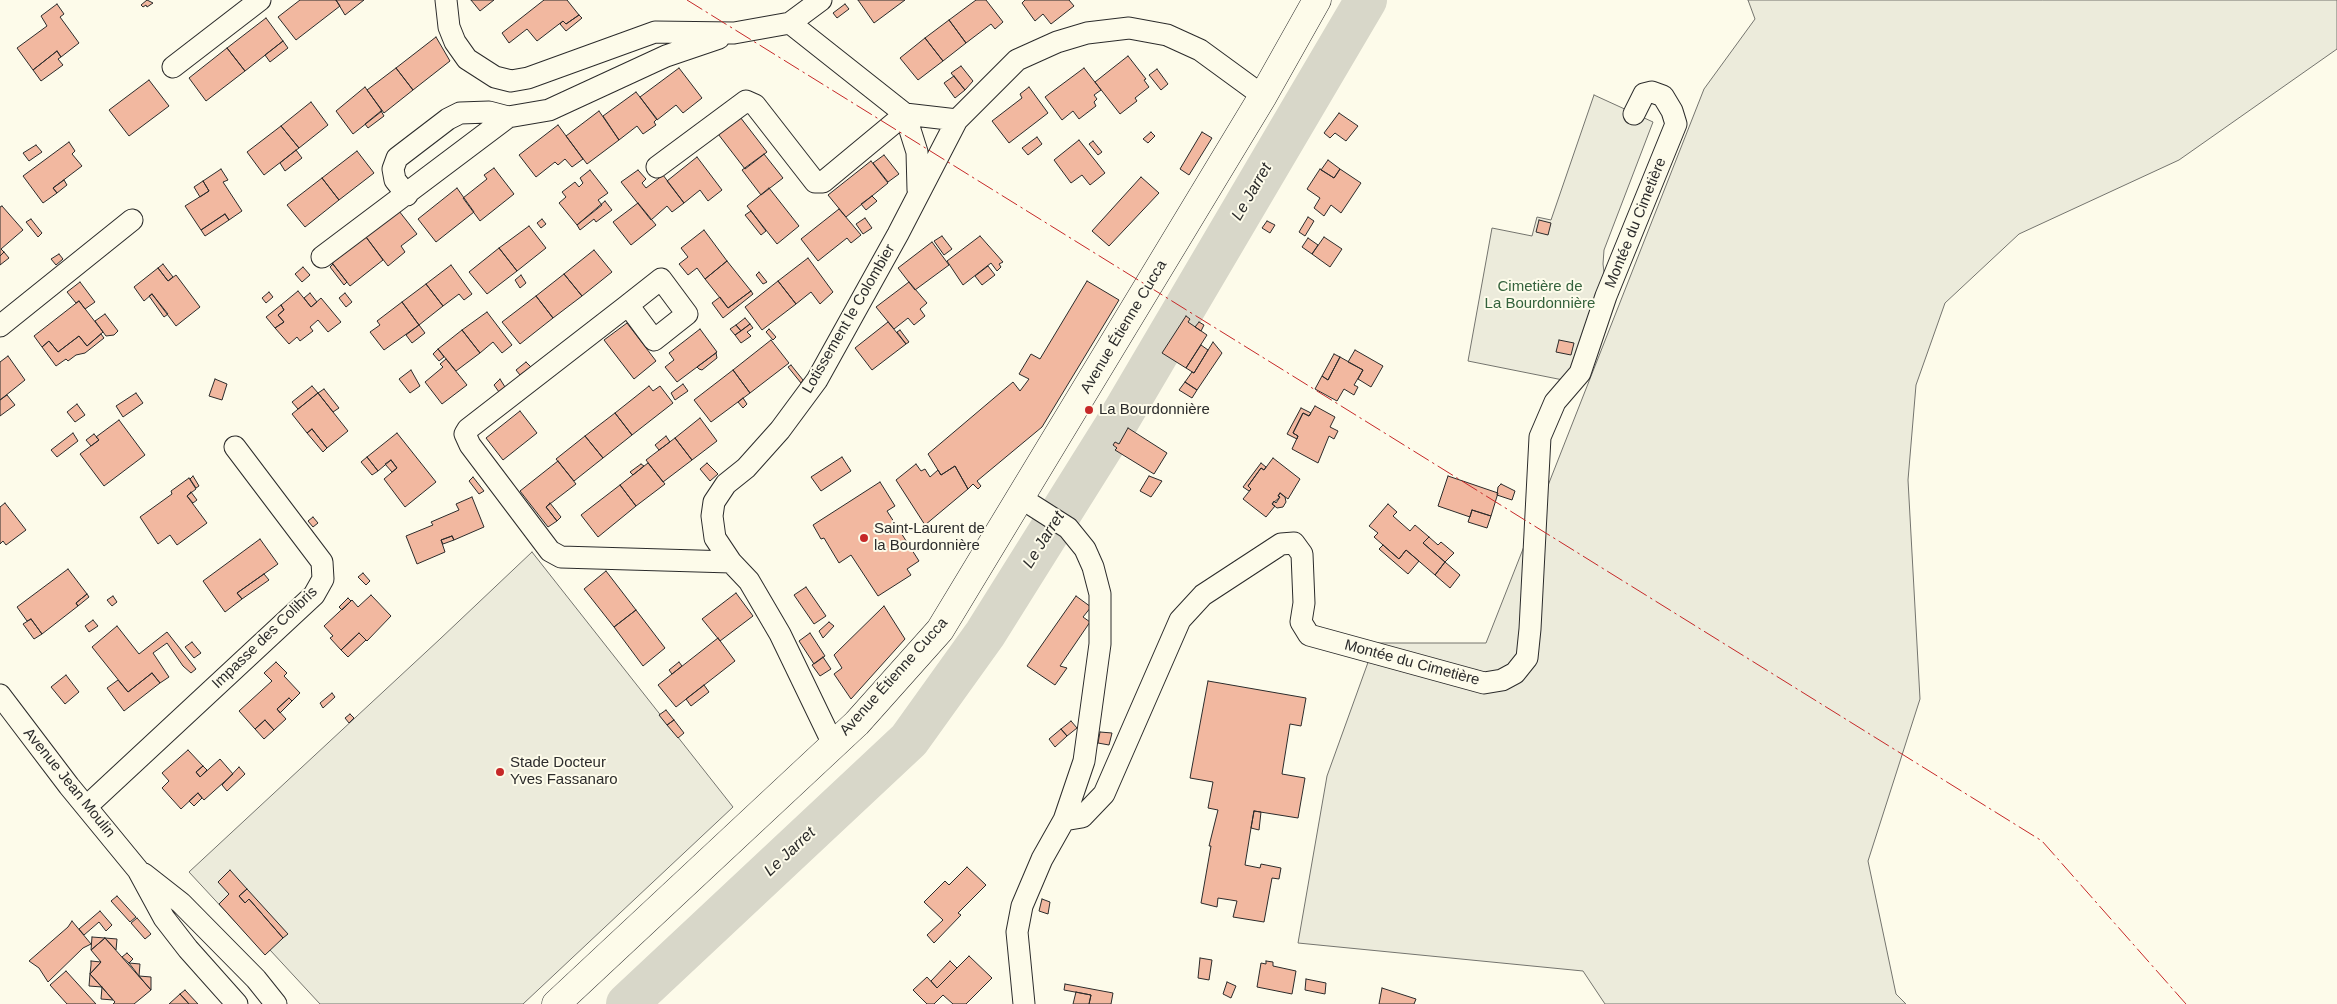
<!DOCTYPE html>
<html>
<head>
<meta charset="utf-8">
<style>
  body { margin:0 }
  canvas { display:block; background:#fdfbea }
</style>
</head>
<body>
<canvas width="2337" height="1004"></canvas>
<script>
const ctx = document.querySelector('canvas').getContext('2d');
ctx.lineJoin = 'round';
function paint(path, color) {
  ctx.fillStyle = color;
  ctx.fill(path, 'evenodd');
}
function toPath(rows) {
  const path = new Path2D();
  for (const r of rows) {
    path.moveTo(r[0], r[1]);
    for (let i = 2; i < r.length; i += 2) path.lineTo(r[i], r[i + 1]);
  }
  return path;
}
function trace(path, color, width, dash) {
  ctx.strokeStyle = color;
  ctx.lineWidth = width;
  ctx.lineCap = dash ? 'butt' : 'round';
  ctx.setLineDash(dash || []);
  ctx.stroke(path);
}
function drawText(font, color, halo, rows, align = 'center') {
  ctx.font = font + ' Arial,sans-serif';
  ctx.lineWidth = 4;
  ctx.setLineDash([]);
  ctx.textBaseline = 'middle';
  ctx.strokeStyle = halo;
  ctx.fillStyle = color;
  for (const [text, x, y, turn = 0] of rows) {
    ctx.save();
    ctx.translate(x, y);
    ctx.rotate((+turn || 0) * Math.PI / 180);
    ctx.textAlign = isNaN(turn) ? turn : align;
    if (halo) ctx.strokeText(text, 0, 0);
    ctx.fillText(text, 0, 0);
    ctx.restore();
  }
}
const green = toPath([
  [1748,0,2337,0,2337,49,2179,160,2019,234,1945,303,1916,385,1908,480,1920,699,1868,861,1896,994,1906,1004,1605,1004,1583,971,1298,943,1327,776,1375,643,1486,643,1704,89,1755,19,1748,0],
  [1594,95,1653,122,1604,250,1603,264,1605,280,1574,371,1563,380,1468,361,1492,228,1532,236,1537,217,1551,220,1594,95],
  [532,552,733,807,523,1004,320,1004,270,950,265,954,189,872,440,639,532,552]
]);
const river = toPath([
  [627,1004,909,740,985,634,1114,428,1366,0]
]);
const building = toPath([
  [147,0,153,3,147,7,146,5,143,7,141,5,147,0],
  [300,0,336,0,340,6,296,40,278,17,300,0],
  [336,0,364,0,345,15,336,0],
  [471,0,494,0,480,11,471,0],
  [544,0,567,0,579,15,566,24,563,21,537,41,527,29,509,43,502,33,544,0],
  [858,0,905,0,874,23,858,0],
  [976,0,986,0,1003,22,995,29,991,24,966,43,949,20,976,0],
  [1025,0,1069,0,1074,6,1051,24,1043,14,1035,21,1022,3,1025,0],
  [57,4,64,14,60,17,79,43,61,57,57,51,33,70,17,48,47,26,41,16,57,4],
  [845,4,849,9,837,18,833,13,845,4],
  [579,15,582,18,566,31,560,24,563,21,566,24,579,15],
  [266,18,283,41,245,71,227,48,266,18],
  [949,20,966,43,943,61,925,38,949,20],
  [436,37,450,61,413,90,396,68,436,37],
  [925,38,943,61,918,80,900,58,925,38],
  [283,41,288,48,270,62,265,55,283,41],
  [227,48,245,71,206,101,189,78,227,48],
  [57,51,61,57,58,59,63,65,41,81,33,70,57,51],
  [1128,56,1146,79,1144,80,1149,87,1135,98,1137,101,1120,114,1095,82,1128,56],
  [961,66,973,81,965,90,951,73,961,66],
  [396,68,413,90,384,113,367,90,396,68],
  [679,68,702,98,683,113,676,105,657,120,640,97,679,68],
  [1084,68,1101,90,1094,95,1097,99,1094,102,1096,106,1079,119,1073,111,1062,120,1045,97,1084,68],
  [1157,69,1168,84,1161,90,1149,75,1157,69],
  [954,76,965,90,955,98,944,83,954,76],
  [149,80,169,106,129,136,109,110,149,80],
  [365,87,382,111,353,134,336,111,365,87],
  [1029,87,1048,113,1009,143,992,121,1022,98,1020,94,1029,87],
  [636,92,657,119,654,122,656,125,643,134,637,126,619,140,603,116,636,92],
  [311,102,328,125,299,148,281,126,311,102],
  [381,111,384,116,368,128,365,124,381,111],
  [599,111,619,140,587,164,566,136,599,111],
  [737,113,767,152,745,169,715,130,737,113],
  [1339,113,1358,126,1346,141,1335,133,1330,138,1324,133,1339,113],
  [558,125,583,159,572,167,565,159,558,165,555,162,536,177,519,155,558,125],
  [281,126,299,148,264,175,247,152,281,126],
  [1151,132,1155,136,1148,143,1143,139,1151,132],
  [1202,132,1212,138,1189,175,1180,169,1202,132],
  [1037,137,1042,144,1028,155,1022,148,1037,137],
  [1079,140,1105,173,1090,185,1082,175,1071,183,1054,160,1079,140],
  [1093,141,1102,152,1098,155,1089,144,1093,141],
  [69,142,75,151,72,154,82,166,53,188,57,193,43,203,23,176,69,142],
  [36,145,42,152,29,161,23,153,36,145],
  [296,150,302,158,285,171,280,163,296,150],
  [357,151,374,173,339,200,322,178,357,151],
  [764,154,783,178,761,195,742,170,764,154],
  [884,155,899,174,888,182,873,163,884,155],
  [697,157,722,190,708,201,700,190,684,203,667,181,697,157],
  [1328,160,1340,169,1334,178,1321,170,1328,160],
  [871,161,888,183,846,217,828,195,871,161],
  [494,168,514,194,480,221,463,198,487,179,484,175,494,168],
  [221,169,228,180,223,182,242,211,229,220,225,214,201,230,185,206,209,191,203,181,221,169],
  [1320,169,1334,178,1340,169,1361,183,1341,213,1331,205,1324,216,1314,208,1320,198,1307,189,1320,169],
  [590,170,608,193,598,200,602,205,577,225,559,203,566,197,562,192,575,182,579,187,583,183,580,178,590,170],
  [638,170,646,179,642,183,646,188,663,175,684,203,672,212,667,206,651,220,621,182,638,170],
  [1141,177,1159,193,1109,246,1092,231,1141,177],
  [322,178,339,200,305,227,287,205,322,178],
  [64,180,67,185,57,193,53,188,64,180],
  [203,181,209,191,200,197,194,187,203,181],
  [457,188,474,212,436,242,418,219,457,188],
  [769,188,799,226,777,244,747,206,769,188],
  [872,196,877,201,866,210,861,204,872,196],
  [605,201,612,210,596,222,594,219,580,230,577,225,605,201],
  [638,203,656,225,631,245,613,222,638,203],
  [2,206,23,230,1,249,4,252,0,256,0,207,2,206],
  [839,209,861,235,851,243,847,238,818,261,801,239,839,209],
  [399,211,417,234,401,246,405,252,388,266,366,237,399,211],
  [751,211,766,231,761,235,745,215,751,211],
  [225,214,229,220,205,236,201,230,225,214],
  [1308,217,1314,221,1305,236,1299,232,1308,217],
  [865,218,872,228,863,234,856,224,865,218],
  [31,219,42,233,38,237,26,222,31,219],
  [542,219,546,224,541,228,537,223,542,219],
  [1539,220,1551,223,1548,235,1536,232,1539,220],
  [1267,221,1275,225,1270,233,1262,228,1267,221],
  [529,226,546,248,517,271,499,248,529,226],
  [704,230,727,261,705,279,697,268,688,275,679,264,688,257,681,248,704,230],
  [942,236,952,249,944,255,934,241,942,236],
  [980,236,1003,262,999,264,1001,267,997,271,991,263,963,285,947,261,980,236],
  [366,237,383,260,350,286,332,263,366,237],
  [1324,237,1342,249,1330,267,1312,254,1324,237],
  [1308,238,1318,245,1312,254,1302,247,1308,238],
  [932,242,949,265,915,290,898,268,932,242],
  [499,248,517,271,487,294,469,272,499,248],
  [594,250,612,272,582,296,564,274,594,250],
  [4,252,9,258,0,265,0,256,4,252],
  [59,254,63,259,56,265,51,259,59,254],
  [808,258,833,292,820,304,811,292,796,304,778,281,808,258],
  [727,261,751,291,728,308,705,279,727,261],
  [163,264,173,277,168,281,158,268,163,264],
  [333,264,347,282,344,285,330,267,333,264],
  [451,265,472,294,464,300,459,294,443,306,426,284,451,265],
  [988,266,995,275,982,285,975,276,988,266],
  [303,267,310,275,302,282,295,274,303,267],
  [158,268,168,281,176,275,200,307,176,326,152,294,144,301,134,287,158,268],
  [759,272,767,282,763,284,756,275,759,272],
  [564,274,582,296,553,318,536,296,564,274],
  [521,275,526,283,520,288,515,280,521,275],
  [778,281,796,304,762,330,745,307,778,281],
  [1087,281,1119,300,1042,427,977,481,981,486,978,489,973,484,968,489,955,466,941,475,928,454,1013,382,1020,391,1029,379,1019,374,1031,354,1040,359,1087,281],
  [80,282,95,302,85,309,79,301,76,303,67,292,80,282],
  [909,282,927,303,920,309,925,316,914,325,908,318,894,329,876,307,909,282],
  [426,284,443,306,419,325,402,302,426,284],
  [298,291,311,307,321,298,341,322,328,332,318,320,310,327,313,331,300,341,297,337,289,344,275,328,284,322,278,315,284,310,281,305,298,291],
  [751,291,753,294,723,318,712,303,720,297,728,308,751,291],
  [269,292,273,297,266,303,262,298,269,292],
  [310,293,317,302,311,307,304,298,310,293],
  [345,293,352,302,346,307,339,298,345,293],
  [152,294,168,314,164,317,149,296,152,294],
  [536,296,553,318,520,344,502,322,536,296],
  [79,301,103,332,87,346,79,336,58,352,49,341,42,347,34,336,79,301],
  [402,302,419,325,384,350,370,332,380,325,377,321,402,302],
  [281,305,284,310,278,315,284,322,275,328,266,317,281,305],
  [487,312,512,345,502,353,493,342,480,353,462,330,487,312],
  [105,314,118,331,114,335,106,336,95,321,105,314],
  [1186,316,1190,319,1188,322,1207,335,1186,368,1162,353,1186,316],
  [745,318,750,324,741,331,736,325,745,318],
  [888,322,906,344,872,370,855,348,888,322],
  [1199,322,1204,325,1201,331,1195,327,1199,322],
  [627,323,656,361,634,379,604,340,627,323],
  [750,324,753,328,747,332,751,336,741,343,735,335,750,324],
  [419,325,425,333,412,343,406,335,419,325],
  [736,325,741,331,735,335,730,329,736,325],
  [700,329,717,352,677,382,665,367,674,360,669,353,700,329],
  [769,329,776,337,773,340,766,332,769,329],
  [462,330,480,353,456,371,438,349,462,330],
  [900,330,909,342,906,344,897,332,900,330],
  [101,334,104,338,85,353,76,355,68,361,66,359,56,366,42,347,49,341,58,352,79,336,87,346,101,334],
  [771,340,789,363,750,393,733,370,771,340],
  [1559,340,1574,343,1571,355,1556,352,1559,340],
  [1213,342,1222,353,1197,390,1185,382,1192,372,1194,373,1213,342],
  [1201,345,1208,350,1194,373,1186,368,1201,345],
  [438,349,444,357,439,361,433,354,438,349],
  [1355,350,1383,366,1371,387,1358,379,1363,370,1348,362,1355,350],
  [716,353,717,358,702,370,699,369,697,367,716,353],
  [1334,354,1340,357,1328,380,1322,376,1334,354],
  [8,356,25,380,0,400,0,362,8,356],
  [1340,357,1363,370,1354,385,1358,387,1354,395,1344,389,1337,401,1315,389,1322,376,1328,380,1340,357],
  [446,359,467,385,442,404,425,382,443,367,440,364,446,359],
  [526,362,531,367,520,375,516,370,526,362],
  [791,365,803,380,801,383,788,367,791,365],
  [411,370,420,386,410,393,399,379,411,370],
  [733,370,750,393,711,422,694,400,733,370],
  [215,379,227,384,222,400,209,396,215,379],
  [500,379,505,387,499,392,494,385,500,379],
  [1185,382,1197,390,1192,398,1179,390,1185,382],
  [683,384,688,391,675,400,671,393,683,384],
  [312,386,318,393,298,409,292,402,312,386],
  [649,386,653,391,660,386,673,403,632,435,615,413,649,386],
  [324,389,339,408,333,412,318,393,324,389],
  [136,393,143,403,123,417,116,406,136,393],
  [318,393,348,431,327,448,312,429,307,433,292,414,318,393],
  [7,395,15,405,0,416,0,400,7,395],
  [743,398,747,404,743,408,738,402,743,398],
  [77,404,85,415,75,422,67,412,77,404],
  [1315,406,1335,417,1330,427,1338,431,1334,439,1329,436,1318,463,1292,449,1298,436,1293,433,1303,413,1309,416,1315,406],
  [1301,408,1311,413,1309,416,1303,413,1293,433,1298,436,1297,439,1287,434,1301,408],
  [520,411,537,433,503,460,486,438,520,411],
  [615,413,632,435,603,458,585,436,615,413],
  [700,418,717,441,692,460,675,438,700,418],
  [119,420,145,455,104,486,80,454,99,440,96,437,119,420],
  [1128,428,1167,453,1154,474,1115,450,1117,448,1113,445,1115,442,1119,444,1128,428],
  [312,429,327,448,323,452,307,433,312,429],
  [73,433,78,441,57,457,51,450,73,433],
  [397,433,436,482,405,507,384,479,397,468,391,460,378,471,367,457,397,433],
  [94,434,99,440,91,446,86,440,94,434],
  [585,436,603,458,574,481,556,459,585,436],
  [666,436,670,442,659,450,655,445,666,436],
  [675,438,692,460,663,482,646,460,675,438],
  [367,457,378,471,372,475,361,462,367,457],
  [842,457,851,471,821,491,811,477,842,457],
  [1273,458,1300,479,1288,499,1280,493,1278,496,1280,497,1276,503,1274,501,1272,504,1275,506,1266,517,1243,499,1251,489,1248,486,1261,468,1264,470,1273,458],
  [391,460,397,468,392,472,385,464,391,460],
  [558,461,576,484,546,507,557,521,548,527,520,491,558,461],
  [648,463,665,484,636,506,620,485,648,463],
  [707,463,718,474,710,481,700,469,707,463],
  [1261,463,1266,467,1264,470,1261,468,1248,486,1251,489,1249,491,1243,487,1261,463],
  [641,464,644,466,633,475,630,472,641,464],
  [916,464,921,471,925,469,930,477,938,470,941,475,955,466,968,489,925,525,896,480,916,464],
  [193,476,199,486,196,488,190,479,193,476],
  [1149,476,1162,481,1151,497,1140,491,1149,476],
  [1448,476,1498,493,1491,516,1472,510,1470,517,1438,506,1448,476],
  [473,477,484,491,479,494,469,481,473,477],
  [189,478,196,489,187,496,207,523,177,545,170,535,158,544,140,517,172,494,171,491,189,478],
  [880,482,895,506,887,511,919,561,907,569,911,575,878,596,851,555,839,563,824,538,821,539,813,525,880,482],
  [1501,484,1515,491,1512,500,1497,495,1498,487,1501,484],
  [620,485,636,506,598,537,581,515,620,485],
  [191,492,197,500,193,503,187,496,191,492],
  [1280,493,1285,497,1286,502,1283,507,1277,508,1272,504,1280,497,1278,496,1280,493],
  [472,497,484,527,454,540,452,536,441,540,445,552,417,564,406,536,433,525,431,522,459,510,456,504,472,497],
  [5,503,26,530,6,545,3,541,0,544,0,507,5,503],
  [550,503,561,517,557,521,546,507,550,503],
  [1388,504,1397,512,1393,516,1410,531,1415,525,1429,537,1423,543,1445,562,1435,575,1406,550,1399,559,1374,537,1378,533,1369,526,1388,504],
  [1472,510,1491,516,1487,528,1468,522,1472,510],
  [313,517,318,523,313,527,308,521,313,517],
  [452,536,454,540,443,544,441,540,452,536],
  [1429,537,1438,545,1441,542,1454,553,1445,562,1423,543,1429,537],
  [260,539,278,564,237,593,242,599,225,612,203,581,260,539],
  [1383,545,1399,559,1406,550,1419,561,1408,574,1379,549,1383,545],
  [1445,562,1460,575,1450,588,1435,575,1445,562],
  [68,569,87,594,76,603,78,606,42,634,31,619,27,621,17,607,68,569],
  [606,571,636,610,614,627,584,589,606,571],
  [363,573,370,581,366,585,358,577,363,573],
  [264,574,269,580,242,599,237,593,264,574],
  [806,587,826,616,814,624,794,595,806,587],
  [736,593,753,616,720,641,702,619,736,593],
  [87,594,89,597,78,606,76,603,87,594],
  [371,595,391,616,367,641,359,633,341,650,330,638,333,636,324,626,352,600,358,607,371,595],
  [113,596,117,602,112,606,107,600,113,596],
  [1076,596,1091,607,1083,617,1090,622,1060,666,1067,668,1055,685,1027,666,1076,596],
  [348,598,351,601,342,610,339,607,348,598],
  [884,606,905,639,851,699,834,674,842,668,834,655,884,606],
  [636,610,665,648,643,666,614,627,636,610],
  [31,619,42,634,34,639,23,624,31,619],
  [93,620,98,626,89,632,85,626,93,620],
  [829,622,834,626,823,638,819,631,829,622],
  [117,626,139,654,167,632,196,669,191,673,183,666,167,643,153,653,169,677,160,683,152,673,128,692,92,647,117,626],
  [359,633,366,640,348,657,341,650,359,633],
  [810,633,825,656,814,664,799,641,810,633],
  [718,638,735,661,676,707,658,685,718,638],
  [192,642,201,653,194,658,185,647,192,642],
  [823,657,831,669,820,676,812,665,823,657],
  [276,662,287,673,284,676,300,693,292,701,289,698,277,709,286,719,274,730,265,720,255,729,239,711,272,681,264,673,276,662],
  [679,662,682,666,672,674,669,670,679,662],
  [152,673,160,683,124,711,107,688,118,680,128,692,152,673],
  [66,675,79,692,65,704,51,687,66,675],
  [1208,681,1306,698,1301,726,1290,724,1282,774,1305,778,1298,818,1254,811,1251,828,1245,865,1260,868,1261,864,1281,868,1279,879,1272,878,1264,922,1233,917,1237,901,1218,898,1217,907,1201,903,1211,846,1209,846,1218,810,1208,808,1213,782,1190,778,1208,681],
  [704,685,709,692,691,706,686,699,704,685],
  [332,693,335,697,323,708,320,703,332,693],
  [289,698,292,701,280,713,277,709,289,698],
  [666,710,674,720,667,725,659,715,666,710],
  [350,714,354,718,349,723,345,718,350,714],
  [265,720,274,730,264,739,255,729,265,720],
  [674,720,684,733,678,738,667,725,674,720],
  [1071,721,1077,728,1067,736,1061,729,1071,721],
  [1061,729,1067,736,1055,747,1049,739,1061,729],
  [1100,732,1112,733,1109,745,1098,743,1100,732],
  [188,750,203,766,196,772,200,777,220,759,233,774,204,800,198,793,181,809,162,788,169,781,162,773,188,750],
  [203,766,207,770,200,777,196,772,203,766],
  [239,767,245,774,227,791,222,785,239,767],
  [198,793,202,798,194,806,189,801,198,793],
  [1254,811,1261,812,1259,830,1251,828,1254,811],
  [967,867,986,885,958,913,961,915,934,943,927,935,943,920,924,902,945,881,949,885,967,867],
  [230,870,247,889,239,896,245,903,249,899,283,938,265,955,219,904,229,894,218,882,230,870],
  [247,889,288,934,283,938,249,899,245,903,239,896,247,889],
  [117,896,136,917,130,922,111,901,117,896],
  [1042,899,1050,902,1048,914,1039,911,1042,899],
  [100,911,112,925,106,931,99,922,84,935,79,929,100,911],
  [137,918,151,934,145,939,131,923,137,918],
  [72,921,91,944,83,948,48,982,39,968,29,961,68,927,72,921],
  [92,937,105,938,91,950,92,937],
  [105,938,151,990,134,1004,113,1004,115,1002,90,974,101,962,91,950,105,938],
  [105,938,117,939,116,950,105,938],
  [127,953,133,959,129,963,122,957,127,953],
  [969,956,992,978,966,1004,953,1004,943,995,934,1004,927,1004,913,990,927,977,937,988,969,956],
  [1200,958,1212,960,1209,980,1198,978,1200,958],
  [91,961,101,962,90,974,91,965,91,961],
  [950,961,957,968,937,988,931,981,950,961],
  [1266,961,1273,962,1273,966,1296,971,1292,994,1257,987,1261,963,1266,964,1266,961],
  [129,963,140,964,139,976,129,963],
  [66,971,96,1004,67,1004,50,985,66,971],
  [90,974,102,987,89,986,90,974],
  [139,976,151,977,151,990,139,976],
  [1306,979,1326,983,1325,994,1305,990,1306,979],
  [1227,982,1236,986,1231,998,1223,994,1227,982],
  [1065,984,1113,993,1111,1004,1089,1004,1091,995,1064,990,1065,984],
  [102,987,113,1000,101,999,102,987],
  [1382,988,1416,999,1414,1004,1379,1004,1382,988],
  [185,990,198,1004,189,1004,180,994,185,990],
  [1076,992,1091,995,1089,1004,1073,1004,1076,992],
  [180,994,189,1004,169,1004,180,994]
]);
const minor = toPath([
  [446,0,449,27,455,42,467,59,495,77,511,81,528,78,655,32,734,33,790,23,905,114,957,120],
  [790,23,821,0],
  [173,67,260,0],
  [905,114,917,152,918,190],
  [657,167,746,101,755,105,815,182,823,182,905,114],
  [407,195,395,180,393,169,397,158,448,119,460,113,489,112,508,117],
  [322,257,508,117,549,110,666,56,719,38],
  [628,305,661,279,687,314,654,340,628,305,468,429,465,434,470,445,550,551,561,557,731,562],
  [0,326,132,220],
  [1021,498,1068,528,1085,549,1093,567,1100,594,1100,644,1084,761,1064,820,1042,859,1022,906,1017,932,1024,1004],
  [0,695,69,786,138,870,164,918,188,949,237,1004],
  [833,744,780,634,749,581,731,562,715,538,712,516,714,502,726,484,746,468,780,430,817,380,898,234,957,120,1017,60,1057,42,1087,33,1129,28,1167,35,1200,50,1263,96],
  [87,806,314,595,323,579,322,562,235,447],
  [1064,820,1082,817,1104,794,1180,620,1203,595,1281,544,1294,543,1302,554,1304,603,1301,622,1309,635,1484,683,1502,680,1515,673,1527,658,1530,629,1540,437,1555,402,1580,373,1606,296,1676,124,1672,111,1663,96,1652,92,1644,94,1634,114],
  [144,874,181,903,256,979,276,1004]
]);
const secondary = toPath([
  [556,1004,857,723,940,630,1263,96,1317,0]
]);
const power = toPath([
  [687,0,2042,841,2186,1004]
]);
const markers = [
  [1089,410,5,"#c62828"],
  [864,538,5,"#c62828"],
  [500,772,5,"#c62828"]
];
const streetNames = [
  ["Montée du Cimetière",1636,223,-68],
  ["Lotissement le Colombier",849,319,-60],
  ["Avenue Étienne Cucca",1124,327,-59],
  ["Impasse des Colibris",265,638,-44],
  ["Montée du Cimetière",1412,663,15],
  ["Avenue Étienne Cucca",894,677,-48],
  ["Avenue Jean Moulin",69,783,51]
];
const parkNames = [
  ["Cimetière de",1540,287],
  ["La Bourdonnière",1540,304]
];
const poiNames = [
  ["La Bourdonnière",1099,410],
  ["Saint-Laurent de",874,529],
  ["la Bourdonnière",874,546],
  ["Stade Docteur",510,763],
  ["Yves Fassanaro",510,780]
];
const waterNames = [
  ["Le Jarret",1252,192,-60],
  ["Le Jarret",1044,540,-58],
  ["Le Jarret",790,852,-43]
];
paint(green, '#ecebdb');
trace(green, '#74746e', 1);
trace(river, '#d8d7c9', 42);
paint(building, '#f2b8a0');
trace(building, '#2b2b2b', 1);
trace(minor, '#2b2b2b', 23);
trace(secondary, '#2b2b2b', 29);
trace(minor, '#fdfbea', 21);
trace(secondary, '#fdfbea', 28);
trace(power, '#c62828', 1, [18, 4, 2.5, 4]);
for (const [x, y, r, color] of markers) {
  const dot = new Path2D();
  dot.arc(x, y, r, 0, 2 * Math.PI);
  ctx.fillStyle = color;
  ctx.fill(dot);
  trace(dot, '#fdfbea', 2);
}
drawText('15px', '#2b2b2b', '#fdfbea', streetNames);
drawText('15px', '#34623c', '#fdfbea', parkNames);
drawText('15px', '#2b2b2b', '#fdfbea', poiNames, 'left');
drawText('italic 16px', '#2b2b2b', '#fdfbea', waterNames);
</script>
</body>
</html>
